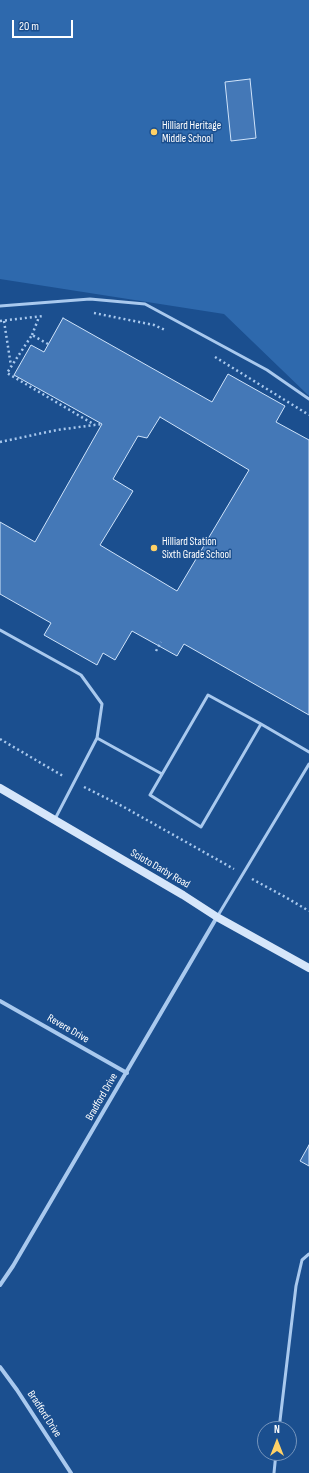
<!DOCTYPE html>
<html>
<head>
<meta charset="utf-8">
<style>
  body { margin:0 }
  #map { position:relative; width:309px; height:1473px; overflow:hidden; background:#1b4f8f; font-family:"Sofia Sans Condensed",sans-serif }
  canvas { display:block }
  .north { position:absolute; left:257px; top:1421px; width:40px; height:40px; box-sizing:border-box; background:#1b4f8f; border:1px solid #7695bc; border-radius:50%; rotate:0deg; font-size:11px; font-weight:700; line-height:16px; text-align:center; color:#fff }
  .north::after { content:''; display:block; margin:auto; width:14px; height:18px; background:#ffd166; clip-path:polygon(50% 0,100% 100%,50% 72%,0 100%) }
  .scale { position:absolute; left:12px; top:20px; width:61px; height:18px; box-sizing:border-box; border:2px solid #fff; border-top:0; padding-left:5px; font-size:12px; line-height:14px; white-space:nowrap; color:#fff; -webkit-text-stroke:3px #1b4f8f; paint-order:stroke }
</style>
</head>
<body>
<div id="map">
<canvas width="309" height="1473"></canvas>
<div class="north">N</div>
<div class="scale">20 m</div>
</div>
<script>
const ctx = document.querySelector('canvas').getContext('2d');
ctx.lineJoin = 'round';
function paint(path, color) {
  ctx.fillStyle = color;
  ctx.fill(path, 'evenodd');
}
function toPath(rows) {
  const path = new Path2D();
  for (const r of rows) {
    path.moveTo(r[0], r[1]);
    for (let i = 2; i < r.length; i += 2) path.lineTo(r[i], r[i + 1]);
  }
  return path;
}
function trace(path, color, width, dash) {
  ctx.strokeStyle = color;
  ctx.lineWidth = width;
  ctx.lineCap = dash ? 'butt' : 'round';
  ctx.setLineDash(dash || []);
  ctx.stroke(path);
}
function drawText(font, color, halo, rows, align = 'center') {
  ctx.font = font + ' "Sofia Sans Condensed",sans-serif';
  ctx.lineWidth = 3;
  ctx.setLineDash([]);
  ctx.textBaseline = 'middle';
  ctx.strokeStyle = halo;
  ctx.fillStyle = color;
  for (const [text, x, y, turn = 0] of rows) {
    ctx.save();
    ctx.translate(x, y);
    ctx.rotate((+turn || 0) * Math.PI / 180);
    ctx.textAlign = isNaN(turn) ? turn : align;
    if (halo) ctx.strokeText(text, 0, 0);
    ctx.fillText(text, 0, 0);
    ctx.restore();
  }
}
const green = toPath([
  [0,0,309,0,309,396,224,314,0,279]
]);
const building = toPath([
  [250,79,256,138,231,141,225,82,250,79],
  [63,318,212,402,228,374,285,406,276,422,309,440,309,715,184,644,177,656,132,631,115,660,103,653,97,665,44,635,51,623,0,594,0,522,35,542,102,424,14,375,31,345,44,352,63,318],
  [160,417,249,470,177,591,100,545,133,491,113,479,138,436,147,438,160,417],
  [309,1145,309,1166,300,1161,309,1145]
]);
const path = toPath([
  [94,313,154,325,165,330],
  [0,321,43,316],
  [4,321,11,366],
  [32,335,39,317],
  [48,344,32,335,7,373,95,425],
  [215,357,309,415],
  [0,442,57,430,102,424],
  [156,651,161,642],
  [0,739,63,776],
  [84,787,122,806,234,869],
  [252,879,287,898,309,911]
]);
const lane = toPath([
  [0,306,90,299,145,304,267,370,309,399],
  [0,630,81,675,102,704,97,738,55,819],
  [261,724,201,827,150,795,208,695,261,724,309,752],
  [97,738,162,774],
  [217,917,309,764],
  [279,1429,296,1286,302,1260,309,1254],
  [274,1473,276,1453]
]);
const street = toPath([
  [0,1001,127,1073],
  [0,1285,13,1266,217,917],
  [0,1367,17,1390,71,1473]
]);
const secondary = toPath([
  [0,788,183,895,217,917,309,968]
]);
const markers = [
  [154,132,4,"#ffd166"],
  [154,548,4,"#ffd166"]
];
const poiNames = [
  ["Hilliard Heritage",162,126],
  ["Middle School",162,139],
  ["Hilliard Station",162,542],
  ["Sixth Grade School",162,555]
];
const streetNames = [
  ["Scioto Darby Road",160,869,30],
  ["Revere Drive",68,1029,30],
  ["Bradford Drive",102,1097,-60],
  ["Bradford Drive",44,1414,57]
];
paint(green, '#2e69ad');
paint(building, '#4478b7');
trace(building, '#cfe3fa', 1);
trace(path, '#a9c9ee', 2.5, [2, 3]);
trace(lane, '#a9c9ee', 3);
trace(street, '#a9c9ee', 4);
trace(secondary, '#d6e6fa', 8);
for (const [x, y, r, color] of markers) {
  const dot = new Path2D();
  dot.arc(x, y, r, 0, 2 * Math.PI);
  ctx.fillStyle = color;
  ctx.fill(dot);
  trace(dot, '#1b4f8f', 1.5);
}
drawText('11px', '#fff', '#1b4f8f', poiNames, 'left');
drawText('11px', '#fff', '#1b4f8f', streetNames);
</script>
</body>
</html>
